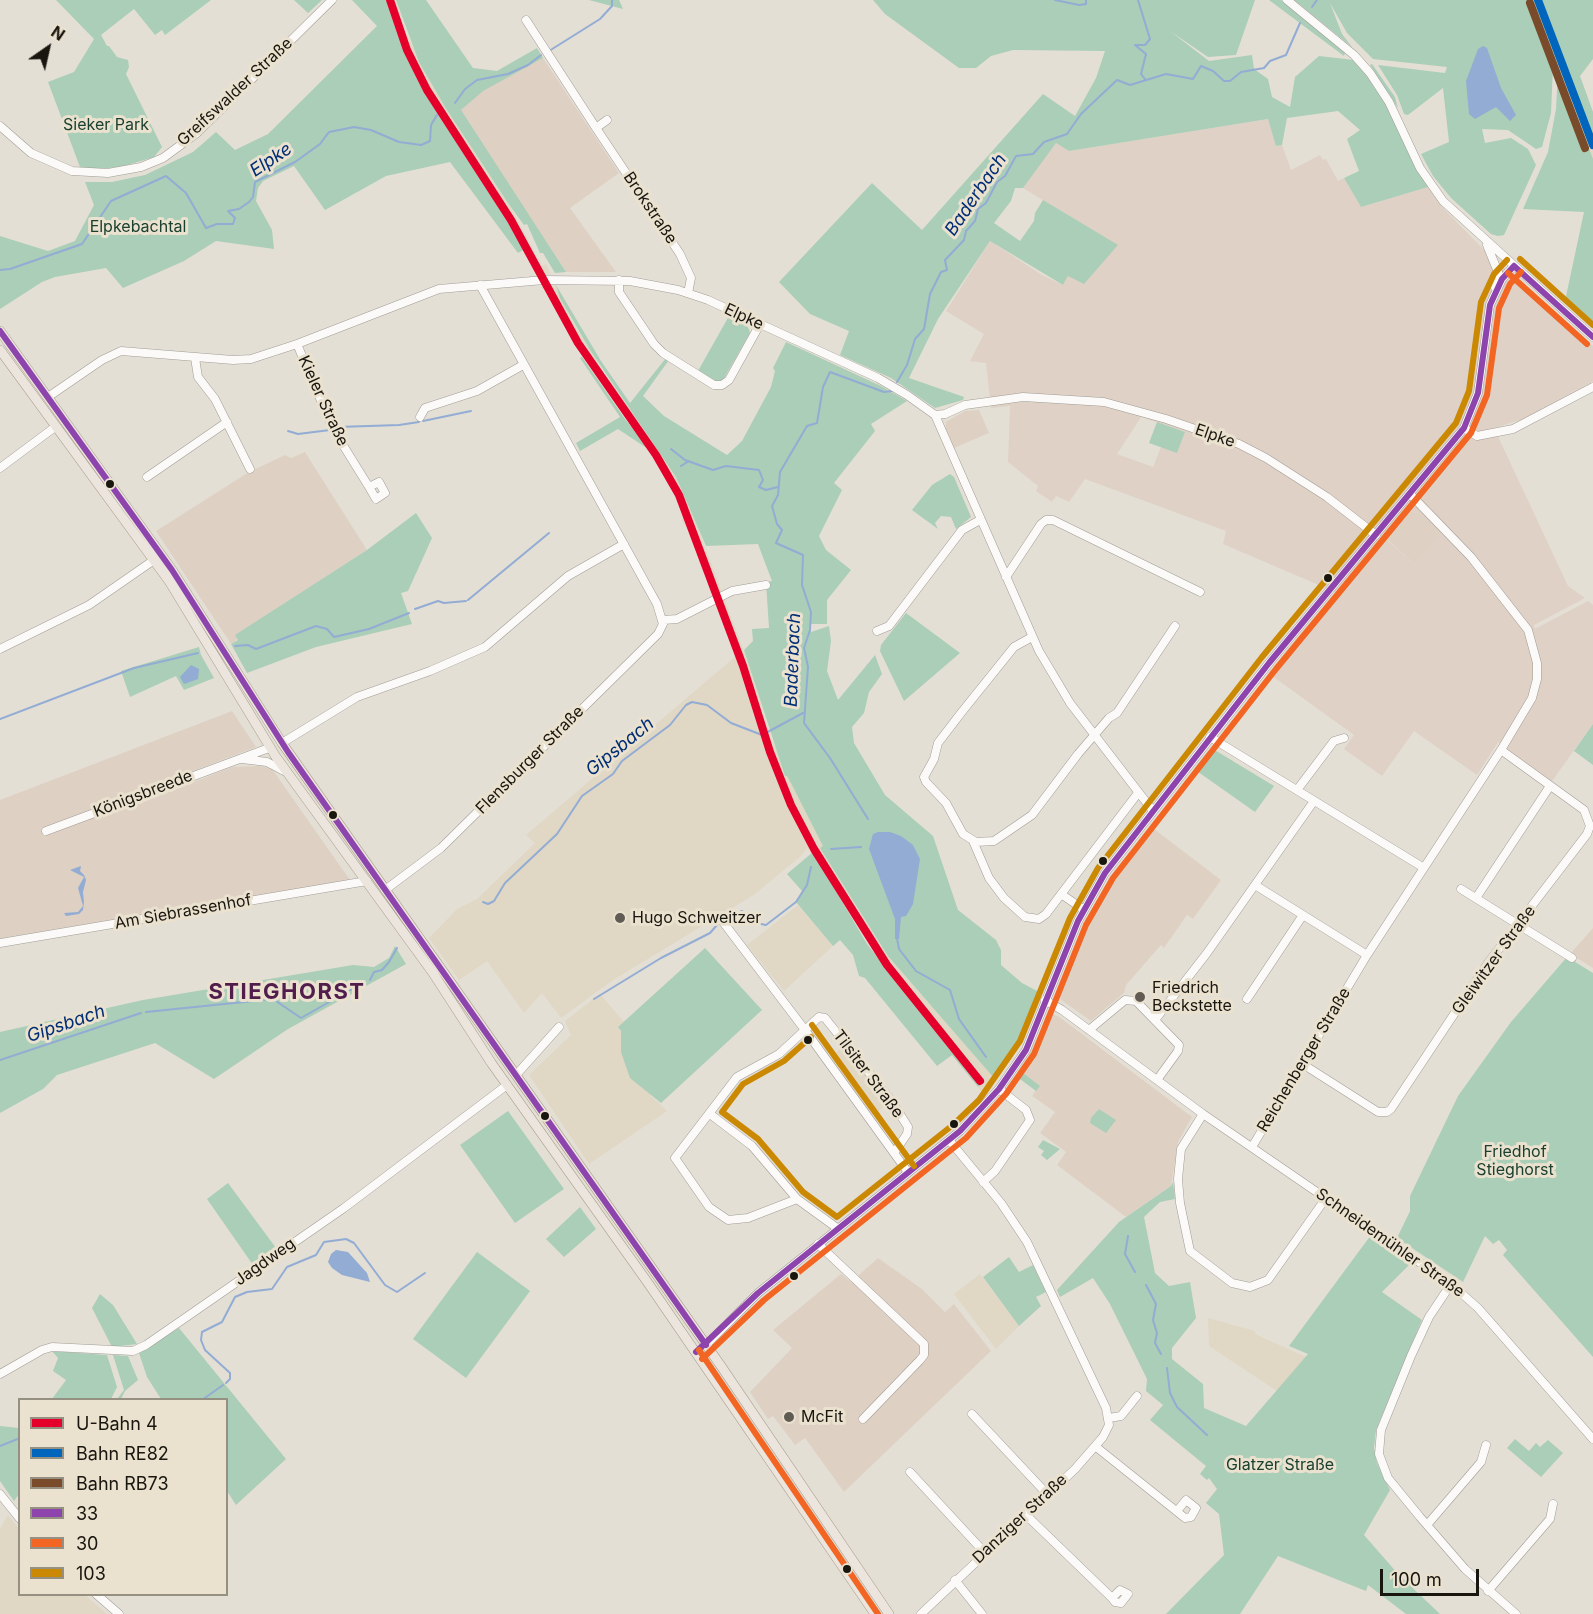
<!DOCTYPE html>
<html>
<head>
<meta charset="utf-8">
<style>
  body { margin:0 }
  #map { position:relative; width:1593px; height:1614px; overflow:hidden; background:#e4dfd5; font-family:Inter,sans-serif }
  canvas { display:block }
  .legend { position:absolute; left:18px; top:1398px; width:210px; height:198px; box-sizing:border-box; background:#eae1cf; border:2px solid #969082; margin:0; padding:8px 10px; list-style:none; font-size:18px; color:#19160f }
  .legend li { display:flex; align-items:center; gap:12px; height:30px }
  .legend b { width:30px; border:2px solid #969082 }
  .north { position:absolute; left:18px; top:18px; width:60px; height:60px; -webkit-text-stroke:4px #eae1cf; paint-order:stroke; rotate:34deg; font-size:16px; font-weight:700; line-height:24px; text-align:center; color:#19160f }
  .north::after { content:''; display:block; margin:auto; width:21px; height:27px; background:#19160f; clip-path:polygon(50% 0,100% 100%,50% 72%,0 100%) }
  .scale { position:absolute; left:1380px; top:1569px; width:99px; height:27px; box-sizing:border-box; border:3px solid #19160f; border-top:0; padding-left:8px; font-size:18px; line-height:21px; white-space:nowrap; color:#19160f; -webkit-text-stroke:4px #eae1cf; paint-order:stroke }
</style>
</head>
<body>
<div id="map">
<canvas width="1593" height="1614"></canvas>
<ul class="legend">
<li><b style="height:8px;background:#e4002b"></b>U-Bahn 4</li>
<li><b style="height:8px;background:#0065bd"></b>Bahn RE82</li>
<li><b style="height:8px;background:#7a4b2a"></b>Bahn RB73</li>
<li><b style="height:8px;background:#8e44ad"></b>33</li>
<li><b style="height:8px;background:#f26522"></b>30</li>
<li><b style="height:8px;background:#cb8903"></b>103</li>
</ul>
<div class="north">N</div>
<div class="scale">100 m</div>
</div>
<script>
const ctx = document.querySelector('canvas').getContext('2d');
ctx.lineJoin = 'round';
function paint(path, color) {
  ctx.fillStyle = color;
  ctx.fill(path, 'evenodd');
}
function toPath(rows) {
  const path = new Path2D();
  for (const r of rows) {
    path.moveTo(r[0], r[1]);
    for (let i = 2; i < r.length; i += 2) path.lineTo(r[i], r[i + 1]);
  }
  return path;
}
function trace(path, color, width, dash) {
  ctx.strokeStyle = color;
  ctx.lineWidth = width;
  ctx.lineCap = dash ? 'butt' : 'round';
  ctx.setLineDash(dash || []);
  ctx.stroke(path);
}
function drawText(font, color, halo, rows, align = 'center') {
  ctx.font = font + ' Inter,sans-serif';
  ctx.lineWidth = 6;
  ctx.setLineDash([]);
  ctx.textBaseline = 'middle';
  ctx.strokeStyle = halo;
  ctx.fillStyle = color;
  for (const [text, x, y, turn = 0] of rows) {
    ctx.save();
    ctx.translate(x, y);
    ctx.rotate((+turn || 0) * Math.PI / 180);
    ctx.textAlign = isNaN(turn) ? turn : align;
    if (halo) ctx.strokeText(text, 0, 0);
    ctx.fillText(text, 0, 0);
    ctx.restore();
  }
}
const commercial = toPath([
  [543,58,619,173,570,208,616,272,566,272,462,115,461,110,483,90],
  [979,410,989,433,954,448,946,429,946,422,965,411],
  [305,452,367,550,236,635,238,639,231,644,156,531,249,472,285,455,291,458],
  [1410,511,1423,514,1442,533,1414,564,1384,536,1402,515],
  [232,711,256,747,122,798,126,809,232,767,262,766,272,769,350,880,0,939,0,800],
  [1150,826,1221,880,1193,919,1187,915,1164,948,1161,945,1126,985,1124,993,1091,1021,1057,997,1058,988,1095,904],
  [1593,928,1593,968,1570,954],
  [1050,1014,1058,1016,1192,1117,1178,1142,1171,1186,1126,1217,1057,1165,1066,1152,1040,1133,1055,1112,1032,1096,1036,1090,1016,1075],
  [878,1258,922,1289,945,1312,954,1304,991,1351,844,1492,805,1438,795,1445,773,1416,768,1419,750,1392,792,1348,773,1330,841,1274,851,1282]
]);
const industrial = toPath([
  [1268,119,1277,146,1282,145,1291,170,1320,155,1323,160,1326,159,1338,181,1344,178,1361,207,1428,187,1443,208,1485,251,1593,346,1593,381,1523,419,1494,428,1568,586,1585,598,1534,625,1535,629,1588,601,1593,605,1593,724,1552,781,1498,742,1477,775,1414,731,1382,776,1344,749,1354,735,1268,673,1335,592,1223,544,1226,531,1085,479,1069,502,1056,496,1052,502,1036,491,1038,486,1008,462,1010,406,991,408,986,363,970,361,984,334,946,311,990,241,1042,275,1063,285,1068,276,1118,246,1023,188,1035,169,1056,143,1069,151],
  [1141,417,1185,432,1177,452,1161,447,1153,467,1117,454],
  [1410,511,1423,514,1441,533,1414,564,1384,537,1402,515]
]);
const built = toPath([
  [386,0,396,0,407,35,433,87,510,206,542,266,546,264,551,274,538,275,506,216,425,92,399,37],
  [1532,0,1543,0,1574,61,1593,112,1593,159],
  [556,285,571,319,605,374,667,460,685,493,749,665,771,738,824,847,820,848,889,957,994,1078,982,1093,978,1087,980,1084,868,944,813,853,807,848,802,855,755,894,613,980,561,1018,542,993,524,1013,487,961,459,980,429,938,457,909,477,899,535,843,526,835,737,655,693,537,682,521,683,514,664,471,596,376,546,290,539,287],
  [798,905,833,946,784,991,747,945],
  [600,994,624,1022,618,1027,621,1031,621,1052,652,1097,667,1111,589,1164,529,1075,571,1035,565,1021],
  [844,1046,889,1103,872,1116,829,1058],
  [980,1274,1019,1326,996,1349,954,1294],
  [1208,1318,1255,1331,1255,1334,1306,1357,1277,1391,1209,1346],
  [8,1515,19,1529,20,1594,85,1595,107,1614,0,1614,0,1529]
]);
const green = toPath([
  [56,0,211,0,165,35,162,30,155,35,134,9,101,35,107,46,109,46,117,57,128,60,129,67,126,74,162,147,154,157,121,167,93,169,80,167,48,82,74,72,94,39],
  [294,0,322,0,308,13],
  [352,0,386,0,399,37,425,92,525,249,518,253,450,162,386,176,325,210,294,166,263,181,258,188,256,201,272,230,274,249,216,241,184,261,123,288,106,268,55,277,42,282,0,309,0,236,48,251,75,241,94,205,85,182,112,182,145,175,193,152,216,132,235,150,268,134,377,26],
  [396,0,426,0,473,68,497,71,537,48,543,58,483,91,461,110,566,272,555,273,543,253,540,253,527,224,524,225,510,206,445,107,419,62],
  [589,0,619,0,623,9],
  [873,0,1255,0,1236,55,1208,57,1170,31,1209,61,1252,55,1254,69,1268,79,1272,97,1290,107,1295,77,1319,56,1354,60,1375,85,1389,110,1416,168,1428,187,1361,207,1344,178,1359,171,1347,139,1360,130,1338,111,1287,118,1282,145,1276,146,1268,119,1069,151,1056,143,1023,188,1015,188,1011,201,994,223,1020,241,1034,221,1035,213,1043,200,1118,245,1084,284,1068,276,1063,285,990,241,938,319,909,378,964,397,963,400,935,408,891,378,840,355,849,331,810,314,779,282,872,183,922,230,1043,94,1075,116,1096,78,1105,51,1013,50,991,56,976,68,959,68,885,14],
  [1269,0,1281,0,1345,53,1344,56],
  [1294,0,1534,0,1593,159,1593,325,1565,301,1584,212,1523,209,1548,152,1556,109,1558,71,1540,24,1537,22,1553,66,1551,113,1542,147,1536,149,1508,130,1482,129,1485,143,1511,138,1528,149,1536,165,1504,235,1498,236,1491,234,1451,198,1433,176,1421,154,1449,142,1443,88,1408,115,1404,114,1397,95,1378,65,1445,73,1447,67,1373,59,1347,33,1330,3,1342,34,1352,47],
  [1540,0,1593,0,1593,59,1580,76,1593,112,1593,137],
  [1372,64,1395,97,1398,108,1370,65],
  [556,285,601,361,630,403,666,358,669,360,643,396,664,416,727,455,742,441,771,387,775,371,773,368,786,342,881,386,907,401,871,424,875,431,834,483,842,490,819,536,826,550,851,570,827,600,827,624,811,624,811,632,829,626,831,641,827,671,838,700,875,655,882,674,869,692,864,713,852,727,854,743,885,795,933,836,958,910,996,940,1001,950,1001,965,1022,983,1039,992,1020,1037,994,1078,888,956,820,848,823,846,791,783,787,776,785,776,744,650,753,641,752,629,769,628,766,582,772,581,758,544,706,546,676,477,590,350,560,298],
  [729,316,747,324,750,333,723,380,714,382,698,371],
  [582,357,625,419,651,451,618,429,580,451,576,443,620,417,580,358],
  [1157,422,1185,432,1177,453,1149,443],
  [950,474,954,477,971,517,956,529,951,517,941,516,935,523,938,529,912,510,932,485],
  [416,513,432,538,408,591,401,593,412,624,316,647,247,673,231,644,238,640,235,635,367,550],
  [906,613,960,653,904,701,880,651,881,645],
  [199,647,201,655,214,678,184,690,176,676,130,697,121,671],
  [1593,724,1593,765,1574,751],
  [1213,749,1274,786,1255,812,1194,769,1208,751],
  [813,852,867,944,980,1085,978,1087,952,1055,937,1066,865,978,859,976,853,955,840,940,833,946,796,902,802,891,787,874],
  [395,946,406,964,288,1029,214,1079,155,1043,57,1075,43,1089,0,1113,0,1032,143,1000,353,965,374,967,389,958],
  [705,948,762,1010,661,1103,630,1078,621,1052,621,1031,618,1027],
  [1567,957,1593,973,1593,1357,1503,1255,1507,1250,1499,1240,1493,1244,1485,1236,1463,1282,1397,1238,1410,1211,1410,1196,1458,1096,1511,1022],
  [1019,1070,1040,1086,1036,1091,1016,1076],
  [1099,1109,1116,1120,1106,1133,1090,1123,1091,1118],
  [508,1111,564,1189,515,1223,460,1145],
  [1043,1140,1060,1149,1047,1160,1041,1155,1044,1151,1038,1147],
  [1173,1182,1175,1199,1160,1202,1144,1217,1155,1273,1169,1286,1190,1282,1196,1318,1172,1348,1172,1359,1203,1384,1204,1408,1246,1426,1308,1354,1289,1346,1371,1235,1411,1263,1382,1292,1422,1320,1376,1430,1374,1448,1377,1463,1390,1490,1364,1535,1399,1575,1440,1614,1406,1614,1368,1585,1366,1591,1278,1556,1240,1614,1166,1614,1224,1555,1219,1514,1206,1503,1217,1489,1209,1478,1207,1480,1200,1474,1206,1466,1150,1420,1163,1405,1146,1391,1147,1379,1110,1304,1093,1278,1060,1297,1057,1290,1119,1222,1171,1186],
  [228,1183,276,1248,253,1265,207,1199],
  [580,1207,596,1229,564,1257,546,1239],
  [477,1252,530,1291,466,1378,413,1339],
  [1009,1257,1019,1272,1033,1265,1046,1292,1036,1297,1041,1306,1019,1326,983,1277],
  [100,1294,113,1305,137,1344,112,1347,92,1308],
  [179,1328,286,1459,236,1505,227,1491,226,1400,161,1399,147,1377,139,1353],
  [52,1351,107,1355,117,1387,111,1399,52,1399,66,1380,53,1371,58,1358],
  [113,1355,128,1356,138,1380,125,1391,121,1399,117,1399,124,1390],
  [0,1426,19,1428,19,1494,14,1501,0,1481],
  [1515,1439,1529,1451,1536,1443,1540,1447,1548,1440,1563,1453,1541,1477,1507,1448]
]);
const water = toPath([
  [1483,46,1487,48,1501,88,1516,115,1510,121,1496,107,1475,119,1469,114,1466,81,1478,49],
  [191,665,199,669,198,679,184,684,180,677],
  [878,832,890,832,901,836,913,845,920,859,913,904,906,916,901,917,899,939,895,939,895,919,869,849,873,834],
  [81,866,80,871,84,875,86,880,83,892,84,902,83,910,79,914,66,916,64,913,78,912,83,906,78,888,84,877,70,870],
  [336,1250,348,1252,367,1273,370,1282,342,1275,332,1268,328,1262,331,1254]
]);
const stream = toPath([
  [1055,0,1079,5,1086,4,1086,0],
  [1138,0,1150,39,1145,45,1135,45,1146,54,1141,74,1145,79],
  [1312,7,1317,0],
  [549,51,600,19,612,6,612,0],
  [455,103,465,89,477,80,508,74,528,65,541,55],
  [0,270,10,269,82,244,111,201,166,176,186,193,206,228,217,224,233,224,235,218,228,211,239,209,249,202,253,197,255,182,295,162,320,144,329,132,354,127,371,130,399,142,421,145,430,141,431,125,437,115],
  [897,382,907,365,915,339,924,329,930,294,941,272,947,270,945,260,964,240,966,231,975,221,978,209,986,203,997,182,1005,176,1016,156,1033,154,1044,142,1067,134,1081,114,1117,80,1130,85,1166,74,1193,79,1201,66,1213,71,1224,81,1230,81,1241,72,1264,68,1270,61,1286,55,1300,23],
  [423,421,471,411],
  [338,427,399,425,419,422],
  [288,431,298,434,330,430],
  [671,449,685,460,713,470,726,466,759,470,763,480,759,487,766,490,778,487],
  [681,466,689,461],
  [468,600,549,533],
  [415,609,438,601,444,603,466,601],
  [235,646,248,645,256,649,316,626,327,629,334,637,369,629,409,613],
  [0,719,134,668,198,653],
  [868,819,830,758,804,723,808,667,804,648,810,630,811,612,802,585,803,555,776,543,782,530,777,524,772,506,778,495,780,472,807,426,817,423,823,387,830,372,884,392,892,391],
  [831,849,861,847],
  [483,902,488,904,494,901,505,883,557,834,582,796,613,774,622,761,670,725,686,705,692,702,707,705,731,723,762,735,803,713],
  [731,917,742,911,761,924,766,925,796,902,807,885,811,867],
  [897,938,899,949,916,971,950,990,959,1019,986,1057],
  [370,980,374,972,382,970,389,962,397,948],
  [594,999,661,958,710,933,717,925],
  [146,1012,273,999,301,1018,359,985],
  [0,1060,141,1013],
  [1128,1236,1125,1254,1135,1272],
  [1146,1285,1156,1304,1153,1320,1157,1333,1155,1343,1161,1354],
  [1167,1368,1170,1393,1177,1407,1207,1435],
  [226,1383,230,1379,230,1373,205,1350,201,1340,202,1332,222,1322,235,1297,247,1292,272,1289,287,1267,316,1255,324,1242,346,1239,354,1243,385,1285,397,1292,425,1273],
  [202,1400,223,1385],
  [0,1446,20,1438]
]);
const minor = toPath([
  [1287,0,1354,55,1370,73,1389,102,1420,168,1443,201,1593,337],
  [526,20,596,128],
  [607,120,596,128,680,254,691,278,688,293],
  [0,126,31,153,72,171,108,173,141,167,163,158,197,133,332,0],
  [1487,245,1498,272,1495,287],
  [619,280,619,292,654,344,663,353,714,385,722,385,729,380,760,324],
  [297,344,333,429,369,487,376,499,385,493,379,482,369,487],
  [195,358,198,377,215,399,250,469],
  [48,397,102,360,121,351,233,360,251,359,297,344,439,289,544,280,630,281,678,290,708,300,878,378,907,395,935,415,945,414,965,405,1023,397,1104,402,1166,419,1239,444,1266,458,1327,497,1376,535],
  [935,415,1039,651,1070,703,1153,811],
  [420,417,425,408,477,391,523,365],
  [1464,428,1477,436,1513,429,1593,387],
  [0,468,55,427],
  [147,477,227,422],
  [1006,577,1041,524,1046,520,1053,520,1200,592],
  [664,620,677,619,732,591,766,585],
  [877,631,889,626,962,530,980,520],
  [1032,637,1014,647,961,713,938,743,934,759,924,777,926,782,946,803,963,834,976,842,994,841,1032,815,1078,754,1109,718,1117,713,1175,626],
  [0,649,89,605,154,560],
  [1210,737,1424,868],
  [282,743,357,697,430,671,485,647,568,576,624,544],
  [242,759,267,762,284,771],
  [1297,790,1334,741,1344,738],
  [46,831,269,748],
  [973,841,989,878,1004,898,1025,917,1039,919,1046,914,1138,793],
  [1255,885,1367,955],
  [1461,889,1572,958],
  [385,890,441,848,658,634,663,624,657,604,480,285],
  [1061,894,1083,909],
  [1476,898,1550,786],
  [720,918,805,1030,907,1171],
  [0,943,367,881],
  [1247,999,1303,915],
  [1045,1000,1062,1010,1203,1114,1451,1284,1478,1308,1593,1439],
  [1155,1020,1207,953,1314,801],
  [1089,1030,1125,1000,1136,1001,1179,1045,1178,1051,1157,1080],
  [1301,1063,1378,1112,1387,1112,1391,1109,1488,963,1587,834,1590,826,1584,810,1501,750],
  [516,1075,559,1027],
  [710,1114,752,1146,797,1199,837,1228],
  [1203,1114,1181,1149,1178,1179,1180,1203,1190,1251,1232,1283,1250,1287,1268,1280,1326,1198],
  [1252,1147,1367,955,1501,750,1532,698,1537,679,1537,663,1528,630,1471,557,1410,494],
  [983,1182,995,1171,1030,1120,1026,1110,999,1089],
  [797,1199,748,1218,728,1220,709,1207,675,1158,737,1077,779,1054,819,1017,825,1018,891,1100,908,1127,907,1134,894,1153],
  [818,1244,924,1344,924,1355,920,1360,863,1419],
  [1451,1284,1429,1317,1411,1356,1381,1430,1379,1454,1388,1478,1420,1517,1465,1569,1516,1614],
  [706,1345,758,1293,960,1131,999,1089,1026,1050,1078,921,1105,873,1269,663,1464,428,1478,393,1490,305,1502,279,1514,266],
  [0,1374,42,1350,52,1347,133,1351,146,1345,344,1208,507,1085],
  [972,1414,1048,1495],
  [1109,1418,1121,1416,1137,1396],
  [1095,1446,1185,1518,1191,1517,1196,1508,1186,1500,1177,1511],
  [910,1472,985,1553],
  [0,1494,20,1519],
  [1026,1515,1112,1598,1115,1602,1121,1603,1128,1594,1120,1590,1112,1598],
  [1427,1525,1481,1462,1486,1445],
  [955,1580,982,1614],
  [1488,1591,1550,1519,1553,1504],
  [96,1594,119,1614],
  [921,1614,1075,1469,1103,1437,1109,1425,1106,1408,1027,1242,1001,1203,949,1140]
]);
const major = toPath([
  [0,331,172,570,282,743,721,1366,889,1614],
  [0,350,169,581,276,757,433,973,492,1064,648,1283,875,1614]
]);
const bus1 = toPath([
  [1514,266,1593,337],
  [0,331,172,570,288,752,706,1345],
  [696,1352,758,1293,960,1131,999,1089,1026,1050,1078,921,1105,873,1269,663,1464,428,1478,393,1490,305,1502,279,1514,266]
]);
const bus2 = toPath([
  [1508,273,1587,344],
  [699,1350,878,1614],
  [702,1359,764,1300,966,1138,1006,1094,1034,1054,1086,925,1113,878,1276,669,1471,433,1487,395,1499,308,1510,284,1521,272]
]);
const bus3 = toPath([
  [1520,259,1593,325],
  [812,1025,914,1166],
  [811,1037,784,1061,743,1084,722,1112,758,1139,803,1192,837,1217,954,1124,979,1100,1020,1041,1070,918,1098,868,1262,657,1456,423,1469,391,1481,302,1494,274,1507,260]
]);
const rail1 = toPath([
  [1538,0,1593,145]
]);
const rail2 = toPath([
  [1530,3,1585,148]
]);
const metro1 = toPath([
  [390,0,407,50,427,90,511,220,578,343,656,455,679,495,743,666,770,752,791,805,814,849,887,965,980,1081]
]);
const markers = [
  [110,484,5,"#19160f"],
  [1328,578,5,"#19160f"],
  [333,815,5,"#19160f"],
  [1103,861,5,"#19160f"],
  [620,918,6,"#605c54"],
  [1140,997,6,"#605c54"],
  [808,1040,5,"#19160f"],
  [545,1116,5,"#19160f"],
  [954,1124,5,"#19160f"],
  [794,1276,5,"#19160f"],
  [789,1417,6,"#605c54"],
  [847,1569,5,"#19160f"]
];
const streetNames = [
  ["Greifswalder Straße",235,92,-43],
  ["Brokstraße",650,208,56],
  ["Elpke",744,317,25],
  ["Kieler Straße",323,401,65],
  ["Elpke",1215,436,19],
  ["Flensburger Straße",530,760,-45],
  ["Königsbreede",143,794,-21],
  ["Am Siebrassenhof",183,912,-10],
  ["Gleiwitzer Straße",1494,960,-54],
  ["Reichenberger Straße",1304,1060,-59],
  ["Tilsiter Straße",868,1074,53],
  ["Schneidemühler Straße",1390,1243,35],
  ["Jagdweg",265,1262,-35],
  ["Danziger Straße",1020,1519,-43]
];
const parkNames = [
  ["Sieker Park",106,125],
  ["Elpkebachtal",138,227],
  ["Friedhof",1515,1152],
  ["Stieghorst",1515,1170],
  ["Glatzer Straße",1280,1465]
];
const poiNames = [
  ["Hugo Schweitzer",632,918],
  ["Friedrich",1152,988],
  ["Beckstette",1152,1006],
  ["McFit",801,1417]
];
const waterNames = [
  ["Elpke",271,160,-34],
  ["Baderbach",976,195,-56],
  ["Baderbach",793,660,-88],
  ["Gipsbach",620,747,-39],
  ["Gipsbach",66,1024,-19]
];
const districtNames = [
  ["STIEGHORST",287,992]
];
paint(commercial, '#ded1c4');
paint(industrial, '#dfd1c5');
paint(built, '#e0d7c5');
paint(green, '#aaceb7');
paint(water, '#92acd4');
trace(stream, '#92acd4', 2);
trace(minor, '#a09c95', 9);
trace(major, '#aa9e8d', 10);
trace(minor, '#fbfaf9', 8);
trace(major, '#ebe5dd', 9);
trace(bus1, '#8e44ad', 6);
trace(bus2, '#f26522', 6);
trace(bus3, '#cb8903', 6);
trace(rail1, '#0065bd', 8);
trace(rail2, '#7a4b2a', 8);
trace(metro1, '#e4002b', 8);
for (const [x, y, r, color] of markers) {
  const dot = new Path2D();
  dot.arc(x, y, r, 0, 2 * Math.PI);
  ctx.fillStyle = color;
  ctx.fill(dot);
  trace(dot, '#eae1cf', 2);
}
drawText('16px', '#19160f', '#eae1cf', streetNames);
drawText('16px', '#1a402f', '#eae1cf', parkNames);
drawText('16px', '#19160f', '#eae1cf', poiNames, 'left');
drawText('italic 18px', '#002d74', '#eae1cf', waterNames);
ctx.letterSpacing = '1.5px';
drawText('bold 22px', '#501d4c', '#eae1cf', districtNames);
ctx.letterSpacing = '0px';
</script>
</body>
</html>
